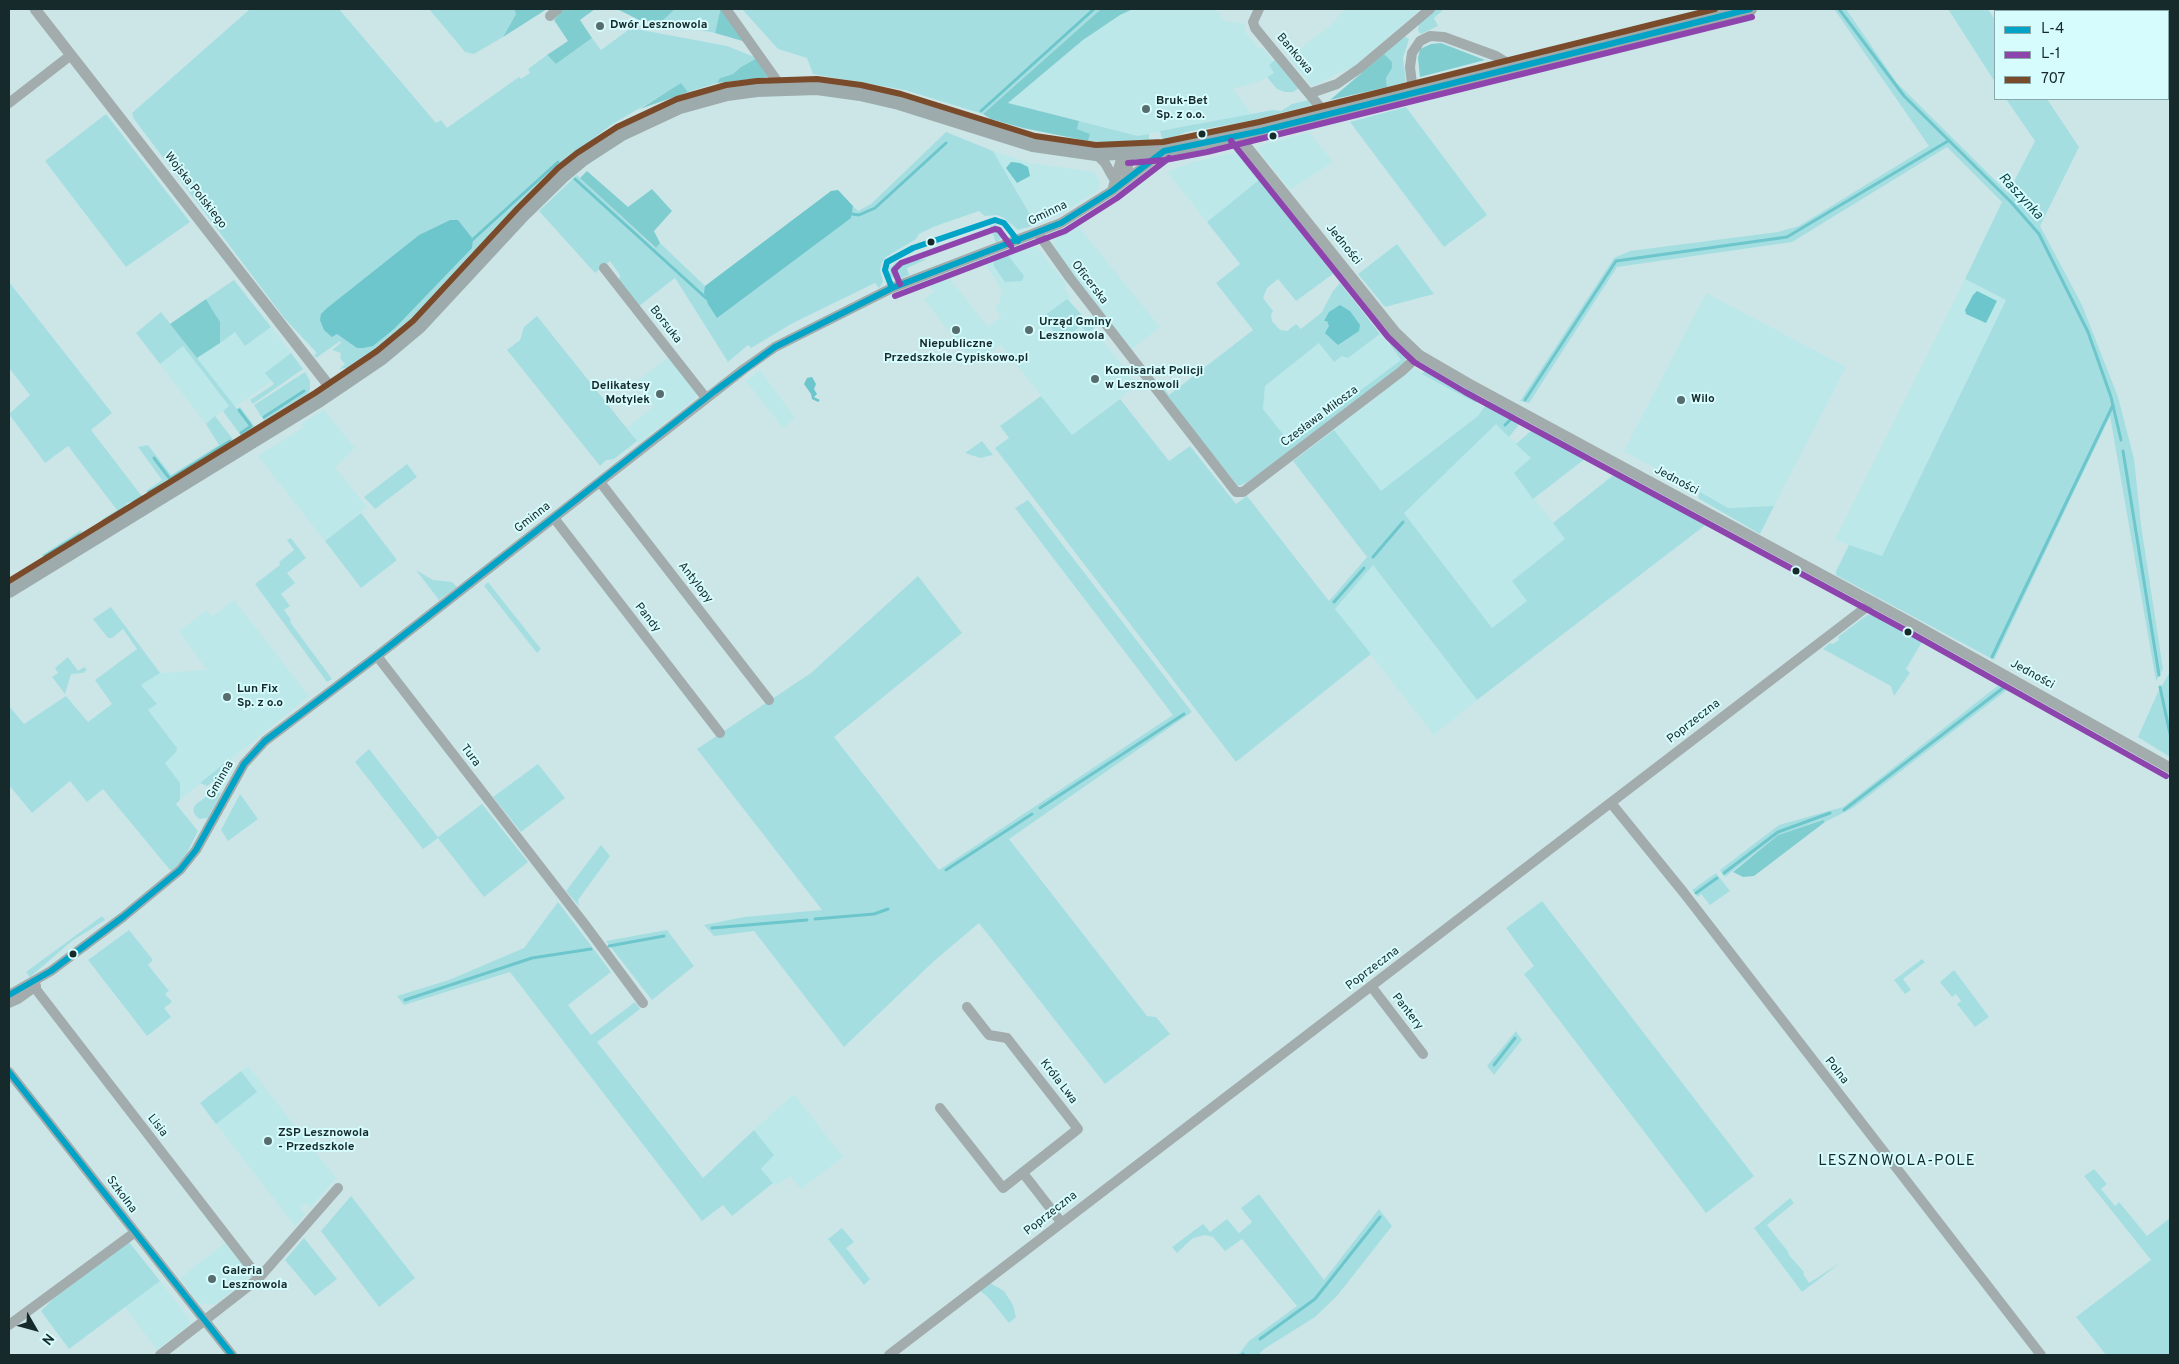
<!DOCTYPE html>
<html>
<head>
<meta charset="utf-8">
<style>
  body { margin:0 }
  #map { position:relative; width:2179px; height:1364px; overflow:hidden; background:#cce6e8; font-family:Overpass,sans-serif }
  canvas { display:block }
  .frame { position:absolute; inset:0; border:10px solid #172a2b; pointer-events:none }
  .legend { position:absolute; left:1994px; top:10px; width:175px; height:90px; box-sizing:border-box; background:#d6fcfe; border:1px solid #8aa8aa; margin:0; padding:6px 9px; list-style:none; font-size:15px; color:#172a2b }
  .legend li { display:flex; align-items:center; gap:10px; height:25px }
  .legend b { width:25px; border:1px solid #8aa8aa }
  .north { position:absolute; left:10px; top:1304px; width:50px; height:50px; -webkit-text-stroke:4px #d6fcfe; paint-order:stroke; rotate:128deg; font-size:14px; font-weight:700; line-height:20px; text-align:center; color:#172a2b }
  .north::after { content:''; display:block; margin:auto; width:18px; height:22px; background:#172a2b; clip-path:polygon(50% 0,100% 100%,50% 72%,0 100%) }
</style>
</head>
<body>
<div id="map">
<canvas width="2179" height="1364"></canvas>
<div class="frame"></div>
<ul class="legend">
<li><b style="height:6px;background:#01a3c6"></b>L-4</li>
<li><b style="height:6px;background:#8e44ad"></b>L-1</li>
<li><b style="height:6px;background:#7a4b2a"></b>707</li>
</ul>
<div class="north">N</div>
</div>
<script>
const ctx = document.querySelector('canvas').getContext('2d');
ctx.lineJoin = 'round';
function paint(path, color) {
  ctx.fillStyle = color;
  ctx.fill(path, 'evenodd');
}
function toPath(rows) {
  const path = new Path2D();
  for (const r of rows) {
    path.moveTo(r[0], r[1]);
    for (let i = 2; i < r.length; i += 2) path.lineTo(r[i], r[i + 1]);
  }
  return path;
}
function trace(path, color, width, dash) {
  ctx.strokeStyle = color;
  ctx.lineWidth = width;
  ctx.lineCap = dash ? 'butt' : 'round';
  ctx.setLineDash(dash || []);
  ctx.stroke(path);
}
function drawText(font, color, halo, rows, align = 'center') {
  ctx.font = font + ' Overpass,sans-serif';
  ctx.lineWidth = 4;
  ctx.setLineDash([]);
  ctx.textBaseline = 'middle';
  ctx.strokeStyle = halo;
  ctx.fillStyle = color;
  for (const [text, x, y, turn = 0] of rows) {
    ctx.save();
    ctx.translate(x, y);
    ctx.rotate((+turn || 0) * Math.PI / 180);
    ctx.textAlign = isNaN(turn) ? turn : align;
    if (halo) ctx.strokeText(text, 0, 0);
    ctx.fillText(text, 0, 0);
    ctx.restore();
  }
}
const built = toPath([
  [1133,9,1215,9,1226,22,1244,23,1245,32,1259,49,1262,47,1274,62,1269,65,1274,72,1261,81,1233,89,1252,114,1138,136,1008,103,1083,40,1120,15],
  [1347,9,1421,9,1352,68,1338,73,1316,85,1311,85,1290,59,1291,56,1337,20,1336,17],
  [1309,132,1333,162,1290,190,1258,150,1259,146],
  [993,151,1030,163,1094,172,1100,182,1098,190,1064,212,1036,225],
  [1237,152,1246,156,1262,178,1207,222,1167,172,1189,163],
  [1078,226,1160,327,1131,350,1055,252,1054,239],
  [1031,246,1038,248,1067,285,1064,288,1071,298,1069,300,1082,317,1085,317,1137,385,1072,435,1001,345,985,356,983,353,978,356,974,351,968,356,924,299,934,292,930,286,949,278,988,327,1001,317,995,306,999,303,1002,291,985,263],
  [1965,279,2006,300,1882,557,1852,547,1835,539],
  [1706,293,1846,367,1774,506,1728,508,1624,451],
  [271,327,291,353,266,373,272,381,235,407,197,358,235,332,245,346],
  [1380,334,1401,360,1290,443,1263,409,1265,386,1319,343,1348,358],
  [183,346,229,406,206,424,160,364],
  [668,357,697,392,696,398,639,443,627,428,654,406,635,383],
  [1414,368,1483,407,1497,424,1531,458,1514,473,1612,597,1492,628,1405,514,1303,461,1304,453],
  [760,370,795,418,783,428,746,381],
  [324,410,355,448,335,467,367,507,325,541,258,456,304,427,301,424],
  [1373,565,1477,700,1434,735,1335,609],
  [234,600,309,696,180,800,180,783,164,763,176,752,177,748,148,710,157,704,141,685,160,673,207,670,179,631,207,610,212,617],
  [248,1066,336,1178,310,1208,306,1203,300,1208,305,1214,295,1226,200,1103],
  [794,1094,843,1157,801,1189,790,1176,776,1186,761,1169,774,1155,754,1130],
  [225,1243,252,1276,214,1305,199,1303,180,1278],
  [160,1281,189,1319,189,1325,157,1350,125,1307]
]);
const green = toPath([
  [250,9,339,9,436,123,441,120,447,128,519,77,521,79,530,73,528,69,547,55,556,64,592,38,601,50,631,28,727,46,757,58,741,67,733,74,720,78,717,83,688,92,681,84,611,125,585,145,518,206,400,331,360,362,348,368,339,369,345,364,340,358,341,353,332,350,341,343,340,341,316,358,314,355,317,353,285,319,134,119,132,113],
  [450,220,458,220,473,239,357,348,342,336,336,333,327,308,419,235],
  [429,9,514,9,516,14,503,37,474,54,465,52],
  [675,9,718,9,720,11,715,33,661,22],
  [742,9,1101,9,983,114,905,90,813,74,807,58,778,49],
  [1436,9,1444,9,1434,18,1438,26,1421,34,1418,31,1419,23],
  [1834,9,1846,9,1897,83,2008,193,2035,141,2006,99,2047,99,2079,147,2040,226,2082,305,2118,397,2134,459,2141,525,2163,669,2156,681,2110,416,1994,660,1836,575,1836,571,1849,545,1882,556,2006,300,1965,279,2002,202,1947,147,1792,242,1617,267,1529,403,1520,401,1614,258,1630,251,1778,232,1799,226,1929,146],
  [1948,9,1988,9,1995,20,1995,82],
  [1404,36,1409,39,1403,58,1406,82,1387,87,1384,54],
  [1275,60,1299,88,1293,92,1285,92,1277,89,1267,77,1274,73,1269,65],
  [1309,100,1312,105,1249,121,1186,132,1163,142,1160,131,1273,110,1281,111,1292,104],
  [1406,107,1487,215,1444,247,1350,122],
  [106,114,190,222,126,267,45,161],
  [1079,121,1138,136,1149,134,1149,143,1128,144,1088,141,1090,134,1076,130],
  [946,132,993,151,1036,225,1018,230,1004,218,997,215,985,216,979,211,933,227,919,234,916,239,886,257,882,262,880,270,883,282,879,288,875,283,840,300,793,323,751,348,748,345,728,362,675,278,639,306,619,281,620,275,610,261,595,273,539,211,577,175,655,248,660,243,705,286,706,298,851,218,853,206,858,211,871,204],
  [1259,180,1263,186,1267,185,1277,196,1274,199,1333,274,1296,301,1278,279,1267,288,1263,298,1273,311,1271,315,1272,321,1280,330,1287,331,1296,324,1301,329,1322,312,1333,291,1340,283,1380,334,1348,358,1342,356,1334,362,1319,343,1265,386,1263,409,1290,443,1401,360,1386,339,1389,337,1392,338,1406,354,1406,359,1403,366,1248,482,1238,486,1158,386,1161,384,1169,395,1253,330,1216,283,1240,264,1207,222],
  [995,224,1002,228,1004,236,996,243,990,226],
  [1397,244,1434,294,1385,307,1358,274],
  [1007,254,1024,276,1022,281,1005,282,994,266,994,259],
  [927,259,907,268,909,275,899,279,893,278,890,275,890,268,896,262],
  [234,280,271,327,245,346,235,332,220,343,220,327,216,315,206,299],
  [9,282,112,413,91,430,144,499,133,506,130,502,126,504,129,509,104,524,101,520,117,510,68,446,45,463,9,414,30,395,9,368],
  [1067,299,1094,328,1087,333,1081,326,1061,341,1044,319,1044,316],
  [161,312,237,409,240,407,256,428,242,437,223,411,229,406,183,346,160,364,136,333],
  [537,316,637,441,614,459,606,460,600,466,507,350,520,340,524,327],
  [291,353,303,369,253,404,250,400,274,384,265,373],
  [1426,370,1435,370,1475,392,1478,399,1476,403,1422,374],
  [305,372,310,381,310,389,308,394,264,421,254,405],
  [1041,396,1072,435,1120,399,1169,461,1190,446,1236,504,1247,496,1329,601,1367,557,1293,461,1334,430,1381,491,1478,416,1488,402,1492,401,1515,414,1518,426,1509,437,1496,424,1404,513,1492,628,1527,601,1512,581,1565,539,1553,523,1616,473,1708,523,1477,700,1373,565,1335,609,1371,654,1236,762,995,448,1009,438,1000,426],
  [215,416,235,442,150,496,146,491,162,480,138,447,148,445,171,475,219,445,206,424],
  [1539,428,1590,455,1533,499,1514,473,1531,458,1516,444,1533,429],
  [982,441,993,455,980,458,965,453],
  [407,464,417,477,375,509,364,497],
  [1700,492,1728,508,1774,506,1760,534,1698,498],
  [1028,500,1192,712,1009,839,1147,1016,1156,1017,1170,1034,1105,1084,979,923,934,961,844,1047,754,931,714,936,704,925,744,917,822,910,697,749,811,673,918,576,962,633,834,737,939,870,1173,715,1015,508],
  [361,513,397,560,361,588,325,541],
  [81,530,84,536,45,559,42,555],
  [291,538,306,558,287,573,295,583,281,594,290,606,284,610,291,620,290,622,332,679,327,682,255,584,280,565,279,562,294,550,287,540],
  [416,570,433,580,452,582,457,587,439,600],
  [488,582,541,649,537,653,484,586],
  [111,607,160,673,141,685,157,704,148,710,177,748,176,752,165,763,180,783,180,800,176,804,198,831,186,855,173,870,170,870,103,789,87,802,70,781,32,813,9,785,9,706,24,724,66,696,88,722,112,704,95,680,137,649,123,629,112,638,108,638,93,619],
  [1867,615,1873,615,1922,642,1906,669,1910,673,1894,696,1891,686,1823,649,1830,643,1833,644,1839,640,1838,637],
  [68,657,78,671,84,667,87,670,83,673,71,674,65,694,52,677,58,673,55,668],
  [2170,672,2170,757,2138,737,2158,692],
  [2000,684,2007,690,1853,808,1825,822,1822,820,1778,835,1725,877,1720,870,1779,825,1843,807],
  [369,749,438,837,482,804,528,862,484,897,438,838,423,849,355,762],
  [230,759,232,762,229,769,207,786,200,783],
  [538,764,565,798,521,832,493,797],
  [215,790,221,793,208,818,199,819,195,815,193,810,195,805],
  [240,794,258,819,228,841,221,830],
  [601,845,610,856,578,900,579,906,566,891],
  [1716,873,1730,891,1710,905,1701,894,1698,897,1692,890],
  [1542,901,1754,1176,1706,1213,1524,974,1534,966,1506,928],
  [558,902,611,972,568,1005,591,1035,635,1002,640,1009,597,1042,703,1178,754,1130,774,1155,761,1169,773,1183,732,1216,723,1205,702,1221,510,972,404,1005,397,996,449,980,524,948],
  [102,916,105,920,72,941,30,977,26,972],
  [129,930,153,960,148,965,169,991,165,994,172,1002,164,1008,171,1017,147,1036,88,960],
  [667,930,694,966,652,1000,606,941],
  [1922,959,1925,962,1903,979,1911,990,1905,994,1894,980],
  [1954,970,1989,1017,1975,1027,1957,1004,1961,1001,1956,994,1952,997,1940,982],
  [1516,1031,1522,1040,1494,1075,1487,1066],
  [241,1071,257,1092,216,1124,200,1103],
  [2094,1169,2107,1184,2101,1189,2115,1206,2119,1202,2147,1236,2170,1218,2170,1355,2106,1355,2076,1317,2151,1260,2084,1176],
  [1259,1194,1324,1280,1379,1209,1392,1226,1337,1296,1315,1317,1264,1349,1258,1355,1238,1355,1249,1341,1297,1306,1242,1239,1225,1251,1213,1237,1205,1235,1193,1238,1177,1253,1172,1247,1203,1224,1210,1232,1227,1219,1239,1233,1252,1222,1241,1208],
  [351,1196,415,1278,379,1307,321,1231],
  [1790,1198,1794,1203,1767,1225,1789,1253,1788,1254,1804,1272,1803,1274,1809,1283,1840,1263,1802,1292,1754,1228],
  [842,1228,854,1242,846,1248,870,1279,864,1285,828,1239],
  [304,1238,337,1279,315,1296,285,1260],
  [129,1242,160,1281,69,1349,41,1311,54,1298],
  [990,1283,1004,1291,1013,1305,1016,1317,1009,1323,988,1297,980,1291]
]);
const forest = toPath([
  [514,9,547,9,503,37,516,14],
  [564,9,595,9,580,20,592,38,556,64,547,55,568,41,554,20],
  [617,9,675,9,661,22,639,20],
  [718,9,722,9,746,42,715,33,720,11],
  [1101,9,1133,9,1120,15,1083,40,1008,103,1079,121,1077,129,1090,134,1088,141,1023,128,991,119,983,114],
  [1441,43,1485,60,1420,77,1418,58,1420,49,1431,44],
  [1384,54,1392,62,1392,68,1386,78,1387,87,1330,100],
  [757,58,769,77,717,83,720,78,733,74,741,67],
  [681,83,688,92,640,109],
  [587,171,628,207,652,189,672,211,654,231,660,243,656,248,580,178],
  [206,299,220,322,220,343,197,358,170,324],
  [1823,820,1825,822,1754,876,1743,877,1733,872,1778,835]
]);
const water = toPath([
  [1011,162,1020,163,1028,167,1030,176,1017,183,1006,168],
  [838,190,853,206,851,218,717,318,708,304,704,293,705,286,831,191],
  [450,220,458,220,473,239,472,248,394,329,373,346,363,348,357,348,337,334,332,337,324,330,320,320,321,314,327,308,419,235],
  [1977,291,1997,301,1986,323,1966,314,1965,310,1973,295],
  [1340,305,1350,311,1360,325,1359,331,1338,345,1325,333,1329,326,1327,321,1324,321,1329,312],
  [812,377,816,384,814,389,817,394,814,397,820,400,818,402,812,399,811,394,804,384,807,378]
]);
const stream = toPath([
  [1839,9,1904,96,2011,202,2039,234,2088,332,2111,397,2121,440],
  [981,111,1094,9],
  [575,179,706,298],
  [852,214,859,215,875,208,946,143],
  [470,242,558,162],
  [1525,400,1616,261,1787,237,1948,141],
  [239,410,251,426,241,433],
  [264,417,304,391],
  [1505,425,1512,418],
  [2123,451,2159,675],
  [154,458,170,479,230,441],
  [149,492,162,485],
  [134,502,142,497],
  [104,521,125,508],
  [45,556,79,535],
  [1373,557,1403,522],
  [1334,602,1364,568],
  [1992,657,2113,405],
  [2160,687,2170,734],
  [2062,717,2170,777],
  [1040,808,1184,714],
  [1844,810,2003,688,2009,687,2049,710],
  [946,870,1032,814],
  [1724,873,1778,832,1830,813],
  [1696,893,1717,878],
  [815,919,874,914,888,909],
  [712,928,807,920],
  [609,946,664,936],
  [405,1000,532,958,591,949],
  [1494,1065,1515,1038],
  [1260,1339,1315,1299,1380,1217],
  [1243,1355,1243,1354]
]);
const minor = toPath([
  [726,9,782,88],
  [1259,9,1253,22,1255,28,1325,113],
  [550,16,558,9],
  [1413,92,1410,67,1412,53,1420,41,1430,36,1444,37,1496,56,1514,67],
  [1311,93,1337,84,1360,68,1430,9],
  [9,103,71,55],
  [1096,154,1105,163,1114,179],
  [1112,191,1121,159,1127,154,1129,160,1126,180],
  [1038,233,1070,278,1236,492,1243,492,1402,371,1419,355],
  [604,268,706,398],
  [600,482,769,700],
  [554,518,720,733],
  [377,656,586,926,643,1003],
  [1611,803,1684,893,2041,1355],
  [1371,986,1423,1054],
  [35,988,259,1278],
  [9,995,51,971,123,917,180,870,196,850,244,764,265,741,377,656,744,369,775,347,892,288,1061,223,1112,191,1164,151],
  [9,1003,18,999,36,986],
  [9,1072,232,1355],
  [940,1108,1003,1188,1078,1129,1007,1038,989,1035,967,1007],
  [1023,1173,1061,1222],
  [9,1325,134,1233],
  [160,1355,259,1278,338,1188],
  [889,1355,1873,602]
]);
const tertiary = toPath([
  [35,9,333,391],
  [1238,136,1395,332,1419,355,1469,384,1913,624,2170,768]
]);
const secondary = toPath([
  [9,591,320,400,382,358,419,327,523,215,564,175,582,160,622,134,680,107,727,94,757,90,817,88,860,94,899,103,1033,145,1096,154,1164,151,1261,131,1750,9]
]);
const bus1 = toPath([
  [892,288,885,270,887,262,913,248,995,220,1004,223,1018,241],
  [9,995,51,971,123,917,180,870,196,850,244,764,265,741,377,656,715,391,775,347,892,288,1061,223,1112,191,1164,151,1261,131,1750,9],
  [9,1072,232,1355]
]);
const bus2 = toPath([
  [1231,141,1388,337,1414,362,1465,392,1909,632,2166,776],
  [1128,163,1165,160,1207,152,1752,17],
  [900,284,894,270,901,263,995,229,999,230,1011,246],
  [895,296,1065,231,1117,198,1169,158]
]);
const bus3 = toPath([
  [9,581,315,393,377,351,413,321,517,209,558,168,577,153,617,127,677,99,726,85,757,81,817,79,861,85,901,94,1035,136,1096,145,1163,142,1259,122,1715,9]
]);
const markers = [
  [600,26,5,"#566c6d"],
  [1146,109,5,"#566c6d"],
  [1202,134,4.5,"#172a2b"],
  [1273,136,4.5,"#172a2b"],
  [931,242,4.5,"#172a2b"],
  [956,330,5,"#566c6d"],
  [1029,330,5,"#566c6d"],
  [1095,379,5,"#566c6d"],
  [660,394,5,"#566c6d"],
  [1681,400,5,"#566c6d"],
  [1796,571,4.5,"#172a2b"],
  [1908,632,4.5,"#172a2b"],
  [227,697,5,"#566c6d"],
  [73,954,4.5,"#172a2b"],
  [268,1141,5,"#566c6d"],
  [212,1279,5,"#566c6d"]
];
const poiNames = [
  ["Dwór Lesznowola",610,26],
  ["Bruk-Bet",1156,102],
  ["Sp. z o.o.",1156,116],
  ["Urząd Gminy",1039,323],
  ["Lesznowola",1039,337],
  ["Niepubliczne",956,345,"center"],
  ["Przedszkole Cypiskowo.pl",956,359,"center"],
  ["Komisariat Policji",1105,372],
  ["w Lesznowoli",1105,386],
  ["Delikatesy",650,387,"right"],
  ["Motylek",650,401,"right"],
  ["Wilo",1691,400],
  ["Lun Fix",237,690],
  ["Sp. z o.o",237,704],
  ["ZSP Lesznowola",278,1134],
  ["- Przedszkole",278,1148],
  ["Galeria",222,1272],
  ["Lesznowola",222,1286]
];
const streetNames = [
  ["Bankowa",1294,54,50],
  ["Wojska Polskiego",195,191,52],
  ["Gminna",1048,214,-26],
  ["Jedności",1343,245,51],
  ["Oficerska",1089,283,52],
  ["Borsuka",665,325,52],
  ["Czesława Miłosza",1320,417,-37],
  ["Jedności",1676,481,28],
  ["Gminna",533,518,-38],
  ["Antylopy",695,583,52],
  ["Pandy",647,618,52],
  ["Jedności",2032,675,29],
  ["Poprzeczna",1694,722,-38],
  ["Tura",470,756,53],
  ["Gminna",221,780,-60],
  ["Poprzeczna",1373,969,-37],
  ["Pantery",1407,1012,52],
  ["Polna",1836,1071,52],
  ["Króla Lwa",1058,1082,52],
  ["Lisia",157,1126,52],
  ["Szkolna",121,1195,53],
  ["Poprzeczna",1051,1214,-38]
];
const waterNames = [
  ["Raszynka",2020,197,47]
];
const quarterNames = [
  ["LESZNOWOLA-POLE",1897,1162]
];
paint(built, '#bce8ea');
paint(green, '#a5dee1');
paint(forest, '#80cdd0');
paint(water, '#6cc6cb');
trace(stream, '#6cc6cb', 3);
trace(minor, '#a2acac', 10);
trace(tertiary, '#a2acac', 11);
trace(secondary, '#9eabac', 14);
trace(bus1, '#01a3c6', 6);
trace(bus2, '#8e44ad', 6);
trace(bus3, '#7a4b2a', 6);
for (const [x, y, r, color] of markers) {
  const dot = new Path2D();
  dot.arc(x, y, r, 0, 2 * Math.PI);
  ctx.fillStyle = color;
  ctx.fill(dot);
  trace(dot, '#d6fcfe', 2);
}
drawText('bold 12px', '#172a2b', '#d6fcfe', poiNames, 'left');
drawText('12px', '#172a2b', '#d6fcfe', streetNames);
drawText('italic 14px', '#104547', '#d6fcfe', waterNames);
ctx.letterSpacing = '1px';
drawText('15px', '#172a2b', '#d6fcfe', quarterNames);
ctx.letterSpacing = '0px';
</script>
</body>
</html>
